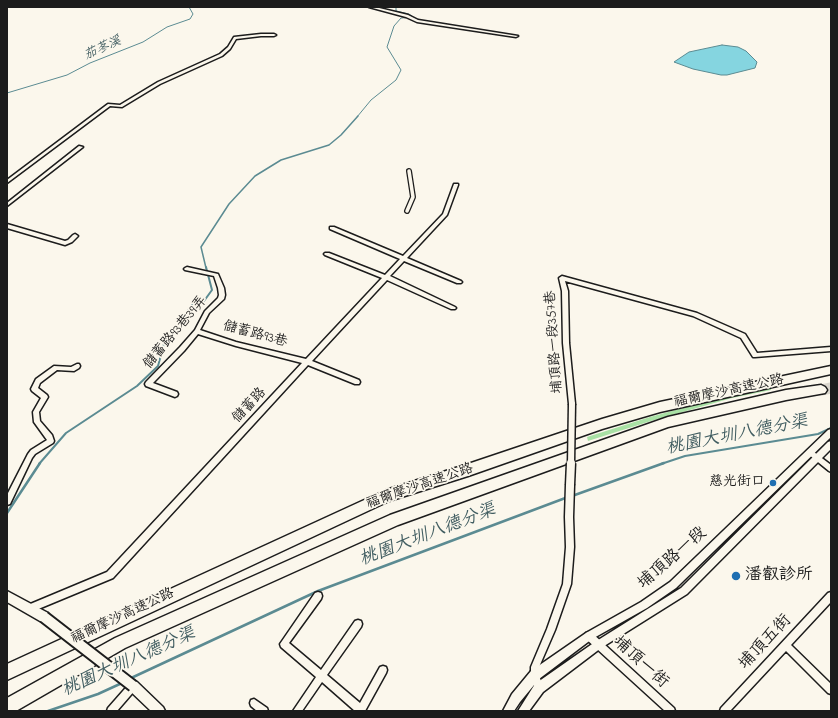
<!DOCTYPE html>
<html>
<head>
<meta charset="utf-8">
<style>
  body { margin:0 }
  #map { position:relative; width:838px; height:718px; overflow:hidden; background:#fbf7ec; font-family:"Indie Flower",sans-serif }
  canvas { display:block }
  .frame { position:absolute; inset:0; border:8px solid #1c1c1c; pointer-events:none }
</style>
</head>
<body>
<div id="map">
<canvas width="838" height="718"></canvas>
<div class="frame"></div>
</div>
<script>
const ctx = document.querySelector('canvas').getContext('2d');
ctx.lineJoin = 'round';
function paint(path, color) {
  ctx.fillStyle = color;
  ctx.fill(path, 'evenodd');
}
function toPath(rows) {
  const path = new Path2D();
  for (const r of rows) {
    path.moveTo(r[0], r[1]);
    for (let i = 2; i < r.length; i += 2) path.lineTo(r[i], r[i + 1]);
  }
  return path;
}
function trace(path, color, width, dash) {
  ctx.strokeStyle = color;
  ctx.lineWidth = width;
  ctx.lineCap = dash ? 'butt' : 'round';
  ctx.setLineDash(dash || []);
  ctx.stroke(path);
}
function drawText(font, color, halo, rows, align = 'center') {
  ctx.font = font + ' "Indie Flower","LXGW WenKai TC",sans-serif';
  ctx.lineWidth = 3.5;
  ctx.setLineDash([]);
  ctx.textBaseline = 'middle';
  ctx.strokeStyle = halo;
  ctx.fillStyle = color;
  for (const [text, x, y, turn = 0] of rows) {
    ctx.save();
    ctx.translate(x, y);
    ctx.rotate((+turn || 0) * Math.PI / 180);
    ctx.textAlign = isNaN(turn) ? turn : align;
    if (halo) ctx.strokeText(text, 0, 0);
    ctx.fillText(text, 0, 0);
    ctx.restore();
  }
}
const green = toPath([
  [768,387,771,389,771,390,732,398,651,421,588,441,587,437,650,417,730,395]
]);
const water = toPath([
  [722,45,738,47,746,51,757,62,755,68,727,75,721,75,693,69,674,62,689,52,722,45]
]);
const streamFar3 = toPath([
  [7,93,67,75,90,63,143,42,167,27,190,19,193,14,189,7],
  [357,117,371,100,396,80,401,70,387,47,394,26,401,18,413,17,409,14,396,11,396,7]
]);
const streamFar2 = toPath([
  [206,268,201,247,229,204,255,176,281,160,329,145,341,135,358,116]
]);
const streamFar1 = toPath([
  [39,464,66,433,137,386,158,366,166,336,177,325,192,305,204,301,212,290,206,267],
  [661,464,685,456,818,434,831,428]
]);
const stream = toPath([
  [572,496,664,463],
  [7,513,40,463],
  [129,679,318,591,568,497],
  [48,711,98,694,122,683]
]);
const motorwayTunnel = toPath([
  [821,390,831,388]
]);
const pedestrian = toPath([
  [407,211,413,197,409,171]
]);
const minor = toPath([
  [369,7,375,7,408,15,418,20,518,36,516,37,417,22,406,17,369,7],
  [261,34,274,34,276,35,274,36,261,36,236,39,230,49,222,56,160,84,122,107,110,106,7,183,7,180,108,104,120,105,158,82,220,54,228,47,234,37,261,34],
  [79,146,83,147,7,206,7,203,79,146],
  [454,184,458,184,458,185,447,215,407,258,461,281,462,282,461,283,457,283,404,261,390,276,455,307,456,308,455,309,451,309,387,280,312,361,359,380,360,382,359,384,355,384,308,365,113,578,31,612,28,611,27,608,28,605,107,572,302,363,236,346,198,334,184,351,153,383,177,392,178,394,177,396,175,397,146,386,145,384,146,382,180,347,195,330,205,311,218,298,219,295,218,288,214,276,185,270,184,269,185,268,187,267,218,274,224,288,225,295,224,299,209,313,200,330,236,342,306,359,382,278,325,255,324,254,325,253,329,253,385,275,400,259,330,229,330,227,334,227,403,256,443,214,454,184],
  [7,224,65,241,68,240,73,235,75,234,78,236,72,242,65,245,7,228,7,224],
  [562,276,697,313,745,334,757,353,831,347,831,351,755,357,753,357,741,338,693,316,565,281,568,291,569,343,575,404,574,406,572,407,570,406,569,404,563,343,562,291,559,278,562,276],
  [77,364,79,364,80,366,79,368,74,371,57,370,40,383,38,388,47,395,48,397,39,412,40,421,52,435,54,441,53,443,35,454,32,458,10,504,7,505,7,495,28,454,31,450,47,440,34,422,33,412,41,398,32,391,31,389,36,379,54,366,71,367,77,364],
  [810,449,831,465,831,472,829,471,808,454,807,452,808,450,810,449],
  [570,482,572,483,574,485,573,517,574,547,571,584,555,630,539,667,539,675,543,688,542,691,539,692,536,691,535,688,531,675,531,667,547,629,563,584,566,547,565,517,566,485,568,483,570,482],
  [318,592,321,593,322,596,321,599,289,643,321,670,355,621,358,620,361,621,362,624,361,627,327,675,360,703,380,667,383,666,386,667,387,670,386,673,365,711,355,711,322,682,302,711,293,711,316,677,281,647,280,644,315,593,318,592],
  [831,592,831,602,791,645,831,684,831,694,828,693,786,651,730,711,720,711,721,708,828,593,831,592],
  [589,632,592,633,674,708,675,711,665,711,586,639,585,636,586,633,589,632],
  [133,682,136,683,137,686,136,689,117,711,107,711,108,708,130,683,133,682],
  [254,699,267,708,268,711,257,711,251,706,250,703,251,700,254,699]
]);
const tertiary = toPath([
  [831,429,831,437,676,588,647,608,592,639,539,679,520,702,514,711,503,711,512,694,531,671,586,633,641,602,670,582,828,430,831,429],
  [831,441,831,449,687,594,601,648,543,692,529,711,518,711,535,684,595,642,681,588,828,442,831,441]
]);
const secondary = toPath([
  [7,591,48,613,49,617,48,621,44,622,40,621,7,602,7,591],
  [133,680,137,682,163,707,165,711,151,711,129,690,127,686,129,682,133,680]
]);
const motorway = toPath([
  [831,366,831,374,660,412,602,429,468,476,389,501,7,680,7,664,386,490,468,464,602,419,660,402,831,366],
  [821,385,825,387,827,390,825,393,786,400,668,427,398,525,125,648,16,711,7,711,7,698,115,638,390,515,668,417,786,390,821,385]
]);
const minorBridgeFar1 = toPath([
  [571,464,572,404]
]);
const minorBridge = toPath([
  [570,485,571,463]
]);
const secondaryBridge = toPath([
  [44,617,133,686]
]);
const markers = [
  [773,483,4,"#1f6fb2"],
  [736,576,5,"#1f6fb2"]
];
const farWaternames = [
  ["茄苳溪",103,49,-24]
];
const streetNames = [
  ["儲蓄路93巷39弄",176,333,-50],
  ["儲蓄路93巷",255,335,15],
  ["埔頂路一段357巷",555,342,-94],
  ["福爾摩沙高速公路",729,392,-12],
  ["儲蓄路",250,406,-47],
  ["福爾摩沙高速公路",420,487,-19],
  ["福爾摩沙高速公路",123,617,-25]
];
const poiNames = [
  ["慈光街口",765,483]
];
const nearStreetnames = [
  ["埔頂路一段",673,559,-41],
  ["埔頂五街",766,643,-47],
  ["埔頂一街",640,663,42]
];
const nearPoinames = [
  ["潘叡診所",745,576]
];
const nearWaternames = [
  ["桃園大圳八德分渠",737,436,-11],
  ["桃園大圳八德分渠",428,536,-21],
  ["桃園大圳八德分渠",129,663,-24]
];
paint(green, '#a9e1a5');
paint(water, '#85d5e0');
trace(water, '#5b8b92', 1);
trace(streamFar3, '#5b8b92', 1);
trace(streamFar2, '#5b8b92', 1.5);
trace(streamFar1, '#5b8b92', 2);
trace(stream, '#5b8b92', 2.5);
trace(motorwayTunnel, '#dad6cd', 11, [11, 5.5]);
trace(pedestrian, '#1c1c1c', 6);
trace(minor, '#1c1c1c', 3);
trace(tertiary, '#1c1c1c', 3);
trace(secondary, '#1c1c1c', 3);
trace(motorway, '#1c1c1c', 3);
trace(pedestrian, '#fbf7ec', 3.5);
paint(minor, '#fbf7ec');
paint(tertiary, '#fbf7ec');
paint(secondary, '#fbf7ec');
paint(motorway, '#fbf7ec');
trace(minorBridgeFar1, '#1c1c1c', 9, []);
trace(minorBridge, '#1c1c1c', 11, []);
trace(secondaryBridge, '#1c1c1c', 14, []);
trace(minorBridgeFar1, '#fbf7ec', 6);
trace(minorBridge, '#fbf7ec', 8);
trace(secondaryBridge, '#fbf7ec', 10);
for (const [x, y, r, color] of markers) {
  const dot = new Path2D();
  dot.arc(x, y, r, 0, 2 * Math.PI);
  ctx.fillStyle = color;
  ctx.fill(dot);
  trace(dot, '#fbf7ec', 1.5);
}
drawText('italic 13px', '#415d61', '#fbf7ec', farWaternames);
drawText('14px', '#1c1c1c', '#fbf7ec', streetNames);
drawText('14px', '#1c1c1c', '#fbf7ec', poiNames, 'right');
drawText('17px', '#1c1c1c', '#fbf7ec', nearStreetnames);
drawText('17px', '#1c1c1c', '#fbf7ec', nearPoinames, 'left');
drawText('italic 18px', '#415d61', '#fbf7ec', nearWaternames);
</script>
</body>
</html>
